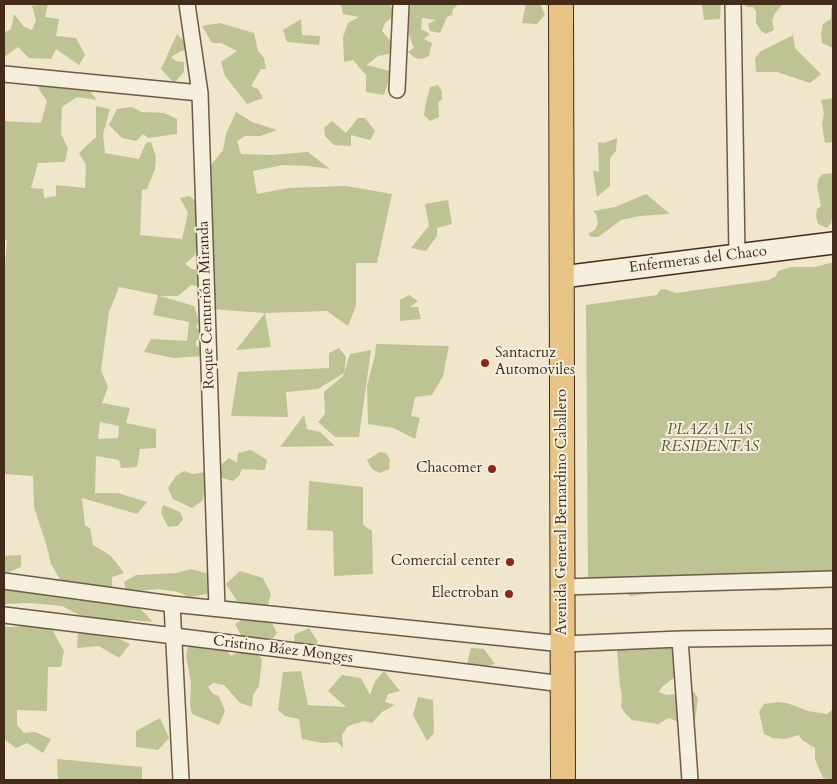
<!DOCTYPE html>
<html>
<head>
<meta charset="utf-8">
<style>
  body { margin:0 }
  #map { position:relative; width:837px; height:784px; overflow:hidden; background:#efe6cb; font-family:Cardo,serif }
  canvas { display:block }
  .frame { position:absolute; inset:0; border:5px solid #452b1a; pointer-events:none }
</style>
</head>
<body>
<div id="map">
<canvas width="837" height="784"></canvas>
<div class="frame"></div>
</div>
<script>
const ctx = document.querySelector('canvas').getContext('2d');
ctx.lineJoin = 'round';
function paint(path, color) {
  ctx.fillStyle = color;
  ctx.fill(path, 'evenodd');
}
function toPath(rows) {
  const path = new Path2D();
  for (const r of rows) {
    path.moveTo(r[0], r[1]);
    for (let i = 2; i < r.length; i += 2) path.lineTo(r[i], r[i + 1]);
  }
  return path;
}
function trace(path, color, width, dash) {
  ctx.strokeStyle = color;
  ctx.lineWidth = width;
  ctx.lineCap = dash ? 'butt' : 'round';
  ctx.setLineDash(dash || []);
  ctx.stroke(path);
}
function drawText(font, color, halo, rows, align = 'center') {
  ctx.font = font + ' Cardo,serif';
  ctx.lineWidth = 4;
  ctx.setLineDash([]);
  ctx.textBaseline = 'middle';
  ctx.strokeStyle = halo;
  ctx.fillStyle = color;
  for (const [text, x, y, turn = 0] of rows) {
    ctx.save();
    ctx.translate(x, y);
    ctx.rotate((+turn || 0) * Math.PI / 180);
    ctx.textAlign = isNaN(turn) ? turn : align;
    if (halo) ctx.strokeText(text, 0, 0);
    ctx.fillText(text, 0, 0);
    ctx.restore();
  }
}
const green = toPath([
  [47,4,48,4,45,17,59,19,56,36,76,38,85,55,79,65,56,49,51,59,29,58,18,47,4,57,4,33,11,29,14,14,24,27,32,30,36,20,32,6],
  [341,4,389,4,391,6,393,17,385,23,382,31,395,46,389,54,378,56,367,65,389,71,388,82,384,95,366,92,366,75,353,60,344,62,343,37,348,23,359,17,343,14],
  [411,4,459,4,453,9,452,15,447,17,440,33,430,31,428,24,436,20,422,18,421,29,430,34,424,39,432,43,429,56,422,59,415,58,408,52,414,48,410,38,407,21],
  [526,4,540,4,545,15,537,24,522,23],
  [702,4,721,4,720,19,704,20],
  [743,4,782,4,782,5,775,13,772,21,774,30,766,34,761,31,756,23,756,11,753,7,747,7],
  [833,7,833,48,822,43,821,33,823,24,831,19,831,8],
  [301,19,302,35,320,36,319,45,287,42,283,30],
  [220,23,254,33,258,51,264,58,266,69,261,69,251,86,258,89,263,98,247,104,225,76,221,62,237,51,221,43,212,43,202,26],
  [177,34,192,49,181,51,171,57,176,61,184,62,184,72,174,83,161,69],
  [793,35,795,48,821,74,810,83,777,72,756,72,755,58,761,51],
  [81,80,97,100,77,97,62,107,61,134,68,148,65,162,38,163,31,188,43,189,44,198,56,196,56,185,85,188,86,165,79,153,96,137,96,106,110,109,103,134,105,153,139,159,146,143,151,142,156,157,155,169,147,189,142,190,140,235,182,239,188,213,180,198,189,196,207,208,207,170,223,150,226,134,236,112,252,122,277,130,260,136,245,136,237,141,241,154,272,155,308,152,330,169,308,166,283,165,253,171,257,194,288,188,346,186,392,194,377,263,356,263,356,306,348,326,327,311,265,313,271,347,236,350,265,313,210,309,210,288,191,285,178,296,160,296,194,306,199,321,196,327,205,335,196,341,196,346,202,348,202,356,174,358,144,352,151,339,187,341,189,322,153,315,158,295,119,287,109,312,101,370,108,387,102,403,130,408,126,423,156,429,156,448,140,449,137,467,121,468,119,460,96,456,95,493,118,493,147,502,137,514,82,498,85,526,90,528,93,545,111,556,124,573,112,577,112,596,66,589,51,564,47,547,34,507,33,476,4,474,4,266,5,266,7,240,4,239,4,121,41,123,47,101,38,88,48,82],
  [208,244,209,273,192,269,185,264,195,255,196,250],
  [100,422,119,426,118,438,98,439],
  [438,85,442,91,442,99,438,103,439,117,430,121,424,115,426,102,430,87],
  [833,98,833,142,825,143,822,125,824,113,821,100],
  [132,107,142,112,164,113,177,119,177,134,148,138,143,134,136,141,122,138,109,125,117,109],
  [358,118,365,118,375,131,370,140,351,135,351,146,334,145,325,136,324,128,332,121,346,133],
  [617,138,616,151,610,158,610,186,597,197,593,170,599,172,598,142,604,143],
  [833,173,833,213,831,223,827,228,818,224,816,216,817,209,821,206,817,186,819,178,823,174],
  [646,194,670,214,640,216,621,220,598,237,591,237,588,234,595,230,598,223,596,214,593,211,615,207],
  [448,200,452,224,437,228,437,236,426,251,411,248,429,226,425,204],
  [830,263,833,263,833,587,812,588,796,587,777,591,726,587,708,592,667,591,631,596,610,586,588,581,586,305,657,295,660,290,664,289,676,293,769,280,776,276,778,271,791,267,815,267],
  [409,295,418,301,410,307,418,307,421,319,400,321,400,300],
  [376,344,449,346,443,376,432,395,415,397,411,416,420,418,415,439,394,428,368,424,367,386,375,355],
  [339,348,346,357,344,373,350,354,371,350,359,437,335,437,318,422,325,414,324,392,343,376,344,373,318,389,286,392,288,417,231,416,238,372,329,368,329,353],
  [304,415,307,429,320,432,335,446,280,447],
  [251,450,267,460,265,470,242,469,239,476,233,481,219,477,222,464,229,458,237,463,238,453],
  [380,452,386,453,390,460,389,469,380,473,372,469,367,460],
  [184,471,192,474,206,472,203,500,192,508,173,499,168,488,176,476],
  [309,481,363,487,363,525,372,531,373,574,334,576,333,531,307,530],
  [163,505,180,512,183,519,178,526,168,527,161,513],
  [21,555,21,567,4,574,4,556],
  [191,569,209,574,211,584,207,594,189,597,178,592,159,589,126,592,124,582,136,575,177,573],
  [240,571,263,578,271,594,267,608,237,601,226,584],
  [4,590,132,600,153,622,131,620,105,628,62,606,30,603,4,604],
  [244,618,272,623,277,633,271,641,242,637,235,624],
  [48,622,64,651,61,667,48,667,47,711,17,710,17,725,24,733,35,732,51,739,43,753,27,743,16,748,4,739,4,627,13,627],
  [309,628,318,642,312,647,295,645,294,635],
  [217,631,221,642,231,656,253,646,262,660,259,686,253,695,252,707,240,703,224,685,213,683,208,687,213,694,219,696,225,711,219,725,192,714,190,705,191,683,186,655,188,647],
  [78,632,90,633,119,639,130,644,119,658,99,646,77,648],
  [619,645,673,646,679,658,676,676,662,687,659,692,666,695,694,692,698,698,695,720,686,724,676,721,669,718,658,724,632,720,625,713,621,707,622,694,620,687,617,650],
  [471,648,484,649,495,664,465,672],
  [301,671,308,705,346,707,328,691,342,675,361,678,370,695,375,681,384,671,400,691,388,694,385,702,395,705,382,712,372,723,364,721,348,726,342,735,343,748,337,742,322,743,302,739,299,719,285,716,278,710,283,672],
  [418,697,433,700,434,733,427,741,413,715],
  [778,702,787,703,808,711,827,714,833,709,833,780,823,778,815,759,815,748,802,740,799,735,785,739,773,738,764,734,759,712,764,704],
  [160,718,169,738,158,750,136,747,136,731],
  [57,759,142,767,142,780,58,780]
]);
const street = toPath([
  [187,4,200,93,217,608],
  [733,4,737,255],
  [4,74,200,93],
  [397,90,401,4],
  [4,581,172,604,563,644,680,639,833,637],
  [563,587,833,579],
  [172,604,181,780],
  [4,615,563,684],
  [680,639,690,780]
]);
const secondary = toPath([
  [562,277,833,243]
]);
const primary = toPath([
  [561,4,563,780]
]);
const markers = [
  [485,363,5,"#8f2418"],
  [492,469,5,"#8f2418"],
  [510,562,5,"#8f2418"],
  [509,594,5,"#8f2418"]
];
const streetNames = [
  ["Enfermeras del Chaco",698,260,-7],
  ["Roque Centurión Miranda",207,305,-92],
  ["Avenida General Bernardino Caballero",563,512,-90],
  ["Cristino Báez Monges",283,650,7]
];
const poiNames = [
  ["Santacruz",495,354,"left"],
  ["Automoviles",495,371,"left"],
  ["Chacomer",482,469],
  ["Comercial center",500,562],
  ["Electroban",499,594]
];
const parkNames = [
  ["PLAZA LAS",710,431],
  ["RESIDENTAS",710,448]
];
paint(green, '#bec394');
trace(street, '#705a46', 18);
trace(secondary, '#452b1a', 24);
trace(primary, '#452b1a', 26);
trace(street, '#f5efdd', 15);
trace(secondary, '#f5efdd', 21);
trace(primary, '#e8c386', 24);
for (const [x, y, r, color] of markers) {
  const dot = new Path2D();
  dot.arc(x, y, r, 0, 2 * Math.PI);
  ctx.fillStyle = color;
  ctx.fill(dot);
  trace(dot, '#f5efdd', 2);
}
drawText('15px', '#452b1a', '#f5efdd', streetNames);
drawText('15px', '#452b1a', '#f5efdd', poiNames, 'right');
drawText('italic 15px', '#635138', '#f5efdd', parkNames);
</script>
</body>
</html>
